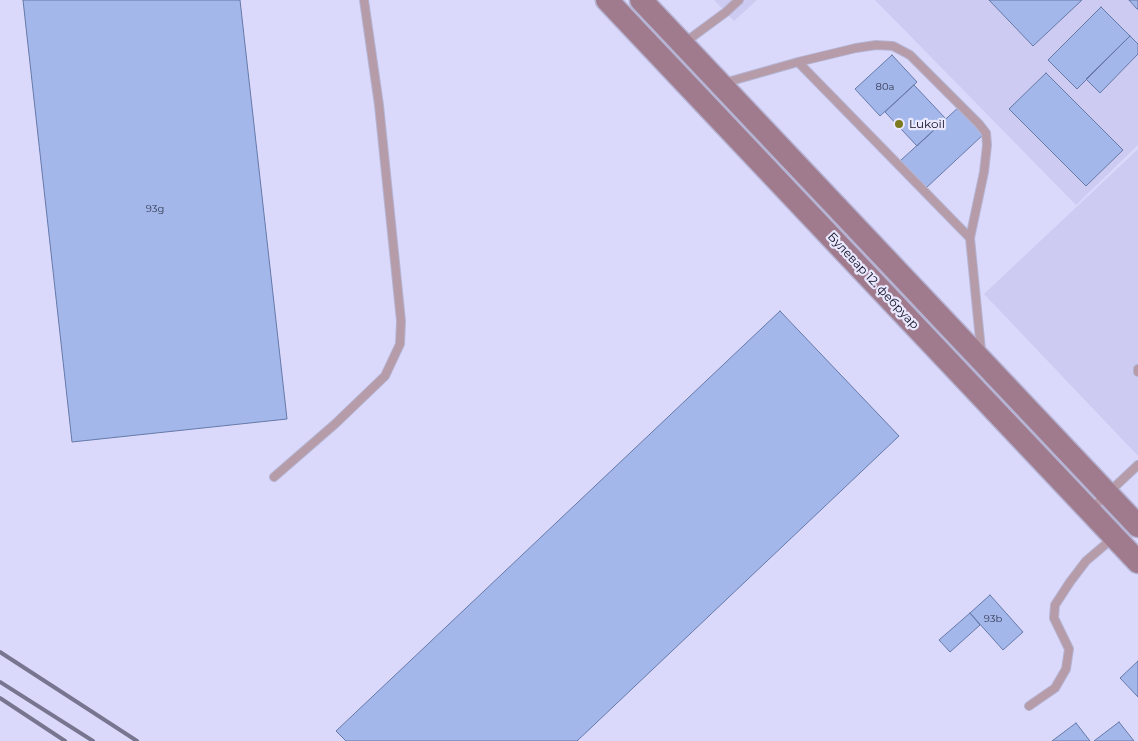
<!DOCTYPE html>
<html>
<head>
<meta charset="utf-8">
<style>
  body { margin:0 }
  canvas { display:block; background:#dbd9fb }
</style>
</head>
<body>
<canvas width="1138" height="741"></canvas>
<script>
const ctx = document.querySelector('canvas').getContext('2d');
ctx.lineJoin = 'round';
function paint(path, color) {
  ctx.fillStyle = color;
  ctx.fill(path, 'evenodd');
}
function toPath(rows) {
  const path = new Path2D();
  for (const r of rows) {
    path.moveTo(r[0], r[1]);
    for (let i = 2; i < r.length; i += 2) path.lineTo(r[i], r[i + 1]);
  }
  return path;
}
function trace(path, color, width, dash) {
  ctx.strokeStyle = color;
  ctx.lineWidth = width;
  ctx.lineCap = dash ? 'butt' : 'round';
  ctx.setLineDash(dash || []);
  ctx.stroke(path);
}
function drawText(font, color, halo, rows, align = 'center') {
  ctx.font = font + ' Montserrat,sans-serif';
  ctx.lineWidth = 4.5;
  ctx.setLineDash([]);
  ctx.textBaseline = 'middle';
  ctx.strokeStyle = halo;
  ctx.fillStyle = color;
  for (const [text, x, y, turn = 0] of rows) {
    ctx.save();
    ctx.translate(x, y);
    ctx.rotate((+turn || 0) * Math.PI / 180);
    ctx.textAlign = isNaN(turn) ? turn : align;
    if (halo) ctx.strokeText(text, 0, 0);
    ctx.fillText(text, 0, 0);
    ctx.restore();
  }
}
const built = toPath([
  [714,0,757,0,734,21],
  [875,0,1138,0,1138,145,1076,205],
  [1138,149,1138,456,984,294]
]);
const building = toPath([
  [23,0,240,0,287,419,72,442,23,0],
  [989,0,1082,0,1033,46,989,0],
  [1129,0,1138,0,1138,9,1137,9,1129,0],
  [1101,7,1130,36,1077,89,1048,60,1101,7],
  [1130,36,1138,44,1138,54,1100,93,1086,79,1130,36],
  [892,55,917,82,880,116,855,89,892,55],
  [1046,73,1123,150,1086,186,1009,109,1046,73],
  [914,85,946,119,917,146,885,112,914,85],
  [960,106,985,133,926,188,900,161,960,106],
  [780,311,899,436,577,741,346,741,336,731,780,311],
  [990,595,1023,632,1003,650,970,613,990,595],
  [970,613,980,625,950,652,939,640,970,613],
  [1138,661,1138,697,1120,678,1138,661],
  [1119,722,1134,741,1094,741,1119,722],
  [1076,723,1090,741,1052,741,1076,723]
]);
const service = toPath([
  [684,43,726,12,739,0],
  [798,62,856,48,876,45,893,46,910,55,979,124,986,133,987,145,984,172,970,238],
  [724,83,798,62,970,238,981,350],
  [1138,369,1138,372],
  [274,477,335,424,385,376,400,344,401,321,379,105,364,0],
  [1090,510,1138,465],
  [1029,706,1055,688,1066,669,1069,649,1054,618,1055,605,1070,582,1086,561,1113,538]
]);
const secondary = toPath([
  [607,0,1138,562],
  [641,0,1138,526]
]);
const rail = toPath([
  [0,652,137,741],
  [0,682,93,741],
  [0,698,65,741]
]);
const markers = [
  [899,124,5,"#7c791f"]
];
const numberNames = [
  ["80a",885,87],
  ["93g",155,209],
  ["93b",993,619]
];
const poiNames = [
  ["Lukoil",909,124]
];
const streetNames = [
  ["Булевар 12. фебруар",873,281,47]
];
paint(built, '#cdcbf1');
paint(building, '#a3b7ea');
trace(building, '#6679a8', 1);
trace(service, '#b6b4d4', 10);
trace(secondary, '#b6b4d4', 25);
trace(service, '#b59ca8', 8);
trace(secondary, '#a07b8e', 22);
trace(rail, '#77758f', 4);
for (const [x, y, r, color] of markers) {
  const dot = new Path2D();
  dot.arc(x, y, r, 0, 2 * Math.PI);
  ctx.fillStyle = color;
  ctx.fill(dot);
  trace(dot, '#e9e8ff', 2);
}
drawText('10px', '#343852', null, numberNames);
drawText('12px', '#0f0d20', '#e9e8ff', poiNames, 'left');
drawText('12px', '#0f0d20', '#e9e8ff', streetNames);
</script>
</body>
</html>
